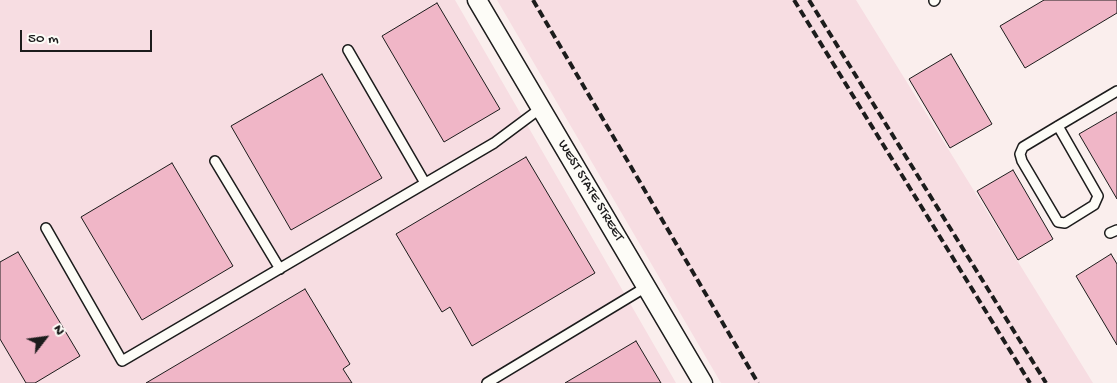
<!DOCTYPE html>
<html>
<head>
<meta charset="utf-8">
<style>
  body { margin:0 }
  #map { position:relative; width:1117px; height:383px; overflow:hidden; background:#faeeed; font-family:"Gochi Hand",sans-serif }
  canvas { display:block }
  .north { position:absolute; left:20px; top:313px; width:50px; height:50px; -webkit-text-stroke:4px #fdfcf7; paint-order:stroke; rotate:60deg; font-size:14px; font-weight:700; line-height:20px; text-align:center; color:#1c1c1c }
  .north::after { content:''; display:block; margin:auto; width:18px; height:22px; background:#1c1c1c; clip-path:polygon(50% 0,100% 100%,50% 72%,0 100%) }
  .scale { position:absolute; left:20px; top:30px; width:132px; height:22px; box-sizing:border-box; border:2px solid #1c1c1c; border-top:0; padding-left:6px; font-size:15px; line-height:18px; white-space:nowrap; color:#1c1c1c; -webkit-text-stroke:4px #fdfcf7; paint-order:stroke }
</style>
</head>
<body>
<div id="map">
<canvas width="1117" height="383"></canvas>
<div class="north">N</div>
<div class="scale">50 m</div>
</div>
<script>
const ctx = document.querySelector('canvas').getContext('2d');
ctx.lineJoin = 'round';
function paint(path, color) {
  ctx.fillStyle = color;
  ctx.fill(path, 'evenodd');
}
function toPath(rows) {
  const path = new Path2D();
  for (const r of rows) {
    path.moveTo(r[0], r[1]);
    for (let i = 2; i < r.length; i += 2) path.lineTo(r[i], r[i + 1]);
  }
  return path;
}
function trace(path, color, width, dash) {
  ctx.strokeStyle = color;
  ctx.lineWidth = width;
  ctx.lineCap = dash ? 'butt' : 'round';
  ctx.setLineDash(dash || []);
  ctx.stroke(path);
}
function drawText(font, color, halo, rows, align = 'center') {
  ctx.font = font + ' "Gochi Hand",sans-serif';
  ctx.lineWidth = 5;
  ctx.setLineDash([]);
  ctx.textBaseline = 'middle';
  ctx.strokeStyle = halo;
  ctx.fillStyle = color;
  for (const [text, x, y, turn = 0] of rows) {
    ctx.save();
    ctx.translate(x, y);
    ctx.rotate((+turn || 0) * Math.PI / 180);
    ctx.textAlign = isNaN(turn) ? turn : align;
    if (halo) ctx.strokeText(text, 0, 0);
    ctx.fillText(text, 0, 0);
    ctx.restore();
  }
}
const built = toPath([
  [0,0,455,0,676,383,0,383],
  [497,0,856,0,1093,383,721,383]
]);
const building = toPath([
  [1044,0,1117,0,1117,13,1025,68,1000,26,1044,0],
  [437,3,500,109,444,142,382,36,437,3],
  [951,54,992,124,950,148,909,79,951,54],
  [322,74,382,178,291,230,231,126,322,74],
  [1117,112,1117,199,1079,134,1117,112],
  [526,157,595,273,472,346,450,307,442,312,396,234,526,157],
  [172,163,233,266,142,320,81,217,172,163],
  [1013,170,1053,239,1018,260,977,191,1013,170],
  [18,252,80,356,35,383,26,383,0,339,0,262,18,252],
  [1111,254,1117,264,1117,345,1076,276,1111,254],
  [305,289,350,364,343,369,352,383,146,383,305,289],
  [636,341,661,383,565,383,636,341]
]);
const service = toPath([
  [934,1,935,0],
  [348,50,425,183],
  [1058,126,1098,196,1094,205,1065,223,1058,222,1022,161,1020,154,1023,147,1058,126,1117,91],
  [215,161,280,269],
  [46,228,122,361,494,143,541,108],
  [1110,233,1117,230],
  [487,383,646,287]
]);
const minor = toPath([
  [477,0,703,383]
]);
const rail = toPath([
  [533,0,758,383],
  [794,0,1030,383],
  [809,0,1046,383]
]);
const streetNames = [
  ["WEST STATE STREET",590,191,59]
];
paint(built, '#f7dde2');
paint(building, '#f0b6c7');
trace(building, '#1c1c1c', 1);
trace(service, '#1c1c1c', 12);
trace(minor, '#1c1c1c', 21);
trace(service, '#fdfcf7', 9);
trace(minor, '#fdfcf7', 18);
trace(rail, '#1c1c1c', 4, [8, 4]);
drawText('14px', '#1c1c1c', '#fdfcf7', streetNames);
</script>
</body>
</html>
